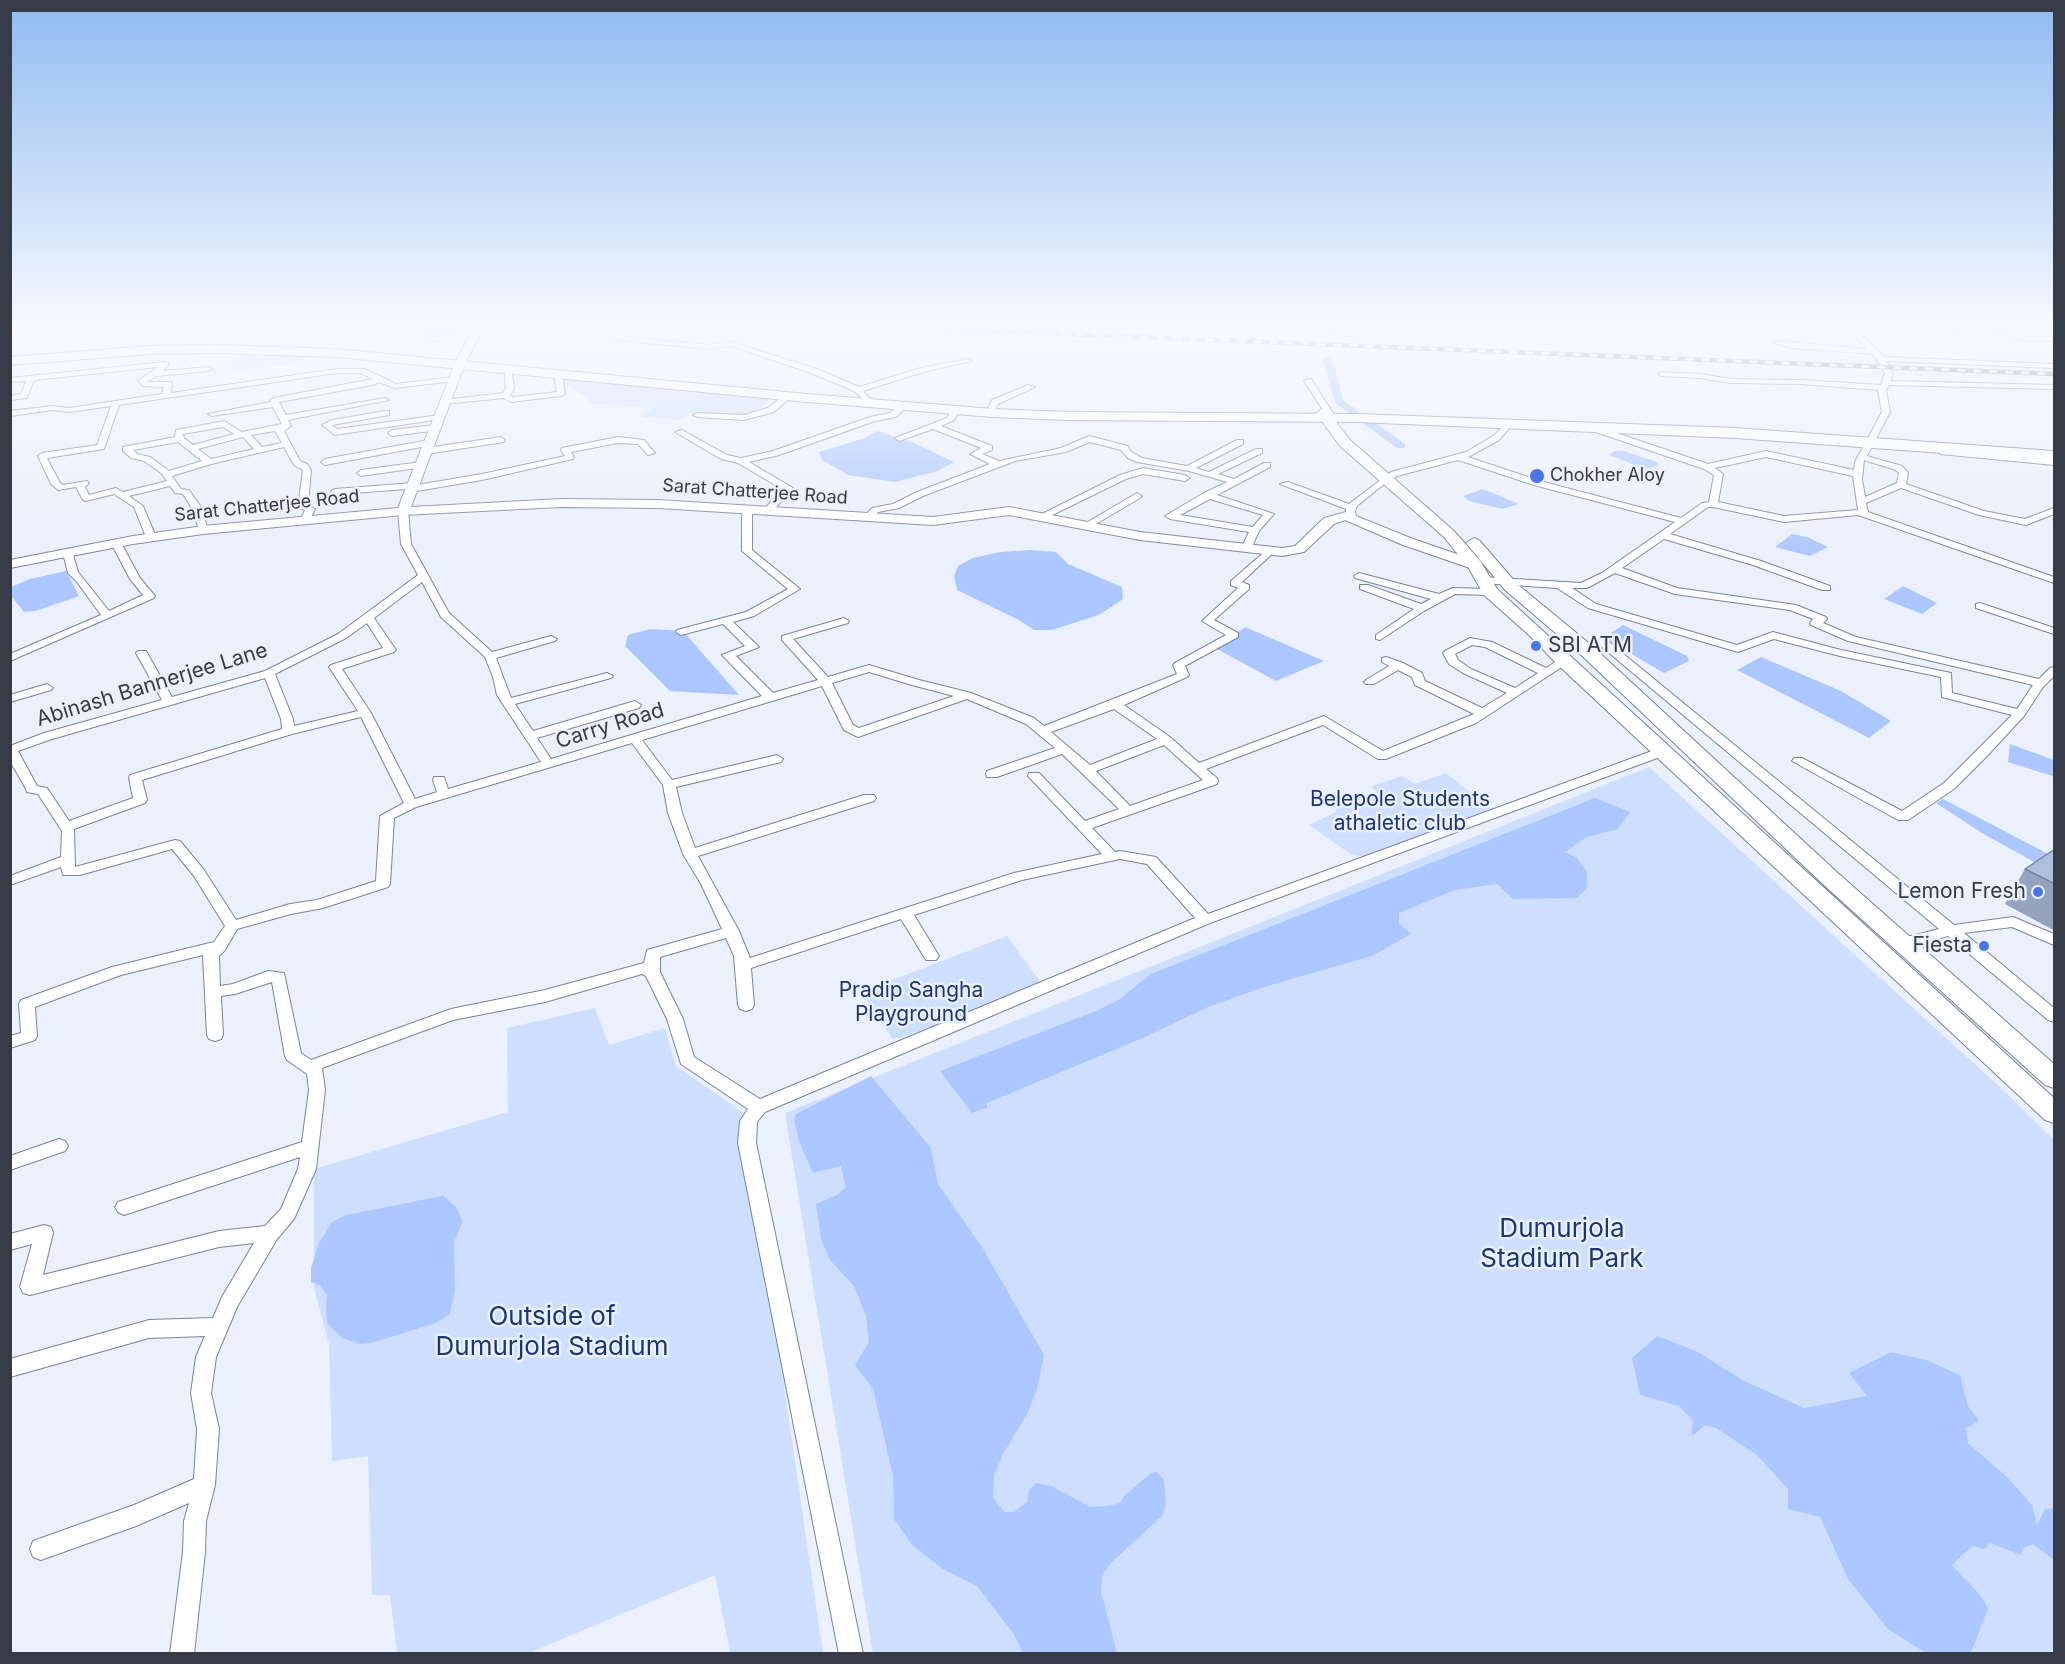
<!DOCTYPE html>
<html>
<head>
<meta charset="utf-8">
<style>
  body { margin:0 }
  #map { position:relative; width:2065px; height:1664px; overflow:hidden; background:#eaf0fc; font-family:Inter,sans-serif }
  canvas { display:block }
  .frame { position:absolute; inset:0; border:12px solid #353b47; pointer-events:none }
</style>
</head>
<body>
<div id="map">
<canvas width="2065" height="1664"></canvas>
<div class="frame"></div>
</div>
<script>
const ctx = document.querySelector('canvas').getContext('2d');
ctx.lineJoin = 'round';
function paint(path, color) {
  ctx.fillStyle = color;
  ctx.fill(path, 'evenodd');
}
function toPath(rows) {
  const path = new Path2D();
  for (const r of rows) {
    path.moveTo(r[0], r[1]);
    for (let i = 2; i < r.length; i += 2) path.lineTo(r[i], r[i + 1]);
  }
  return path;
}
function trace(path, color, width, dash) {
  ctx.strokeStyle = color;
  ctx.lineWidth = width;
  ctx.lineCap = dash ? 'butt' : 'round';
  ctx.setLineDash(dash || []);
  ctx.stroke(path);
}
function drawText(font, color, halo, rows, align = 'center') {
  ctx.font = font + ' Inter,sans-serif';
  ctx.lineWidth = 5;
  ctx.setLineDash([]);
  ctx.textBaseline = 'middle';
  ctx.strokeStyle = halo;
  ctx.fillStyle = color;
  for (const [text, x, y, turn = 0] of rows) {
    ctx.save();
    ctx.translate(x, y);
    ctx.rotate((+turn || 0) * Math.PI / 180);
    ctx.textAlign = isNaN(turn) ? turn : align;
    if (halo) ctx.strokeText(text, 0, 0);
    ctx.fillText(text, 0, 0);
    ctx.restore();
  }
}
const green = toPath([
  [249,349,314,353,301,363,234,371,232,360,242,357],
  [560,374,774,397,748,417,691,412,680,420,642,417,651,408,590,403,587,397,560,381],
  [1649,767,2003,1090,2054,1140,2054,1653,873,1653,785,1113],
  [1446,773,1493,810,1366,857,1352,855,1309,825,1336,812,1336,807,1376,792,1372,786,1402,776,1415,784],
  [1007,936,1039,980,1035,985,970,1012,901,1038,892,1038,861,992],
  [595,1008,609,1045,665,1028,676,1066,744,1113,823,1653,730,1653,715,1575,529,1653,397,1653,390,1595,372,1595,368,1456,332,1461,329,1344,314,1288,314,1169,508,1112,507,1028]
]);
const water = toPath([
  [877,431,914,443,954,462,938,471,895,482,848,475,822,460,819,452,865,438],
  [1614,451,1624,451,1657,462,1658,466,1645,469,1609,455],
  [1483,489,1519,504,1502,509,1469,501,1463,496],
  [1792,534,1807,537,1828,547,1810,556,1775,547],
  [1031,550,1056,552,1068,564,1122,587,1123,599,1099,615,1052,630,1034,630,1019,620,957,590,954,576,958,566,973,558,1000,552],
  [66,571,79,596,36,611,24,612,11,596,11,587,30,579],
  [1903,586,1937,603,1922,614,1884,599],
  [1623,625,1687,656,1689,661,1664,673,1604,638],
  [1245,627,1324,661,1276,681,1217,649],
  [651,629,683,631,739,695,670,691,625,646,628,635],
  [1761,657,1841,691,1891,721,1869,738,1737,670],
  [2010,744,2054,760,2054,775,2052,776,2008,762],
  [1595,798,1630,812,1618,829,1587,837,1565,852,1577,858,1587,872,1587,888,1577,898,1513,899,1497,884,1455,890,1399,913,1399,923,1411,934,1372,956,1264,987,1208,1007,1145,1037,987,1103,987,1108,972,1113,940,1071,1096,1011,1120,999,1151,974],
  [1943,799,2054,857,2054,873,1982,833,1936,803],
  [871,1076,931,1148,938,1184,982,1247,1044,1355,1037,1390,1027,1414,1003,1454,994,1476,993,1498,1004,1512,1014,1512,1027,1502,1029,1491,1036,1483,1051,1486,1090,1507,1107,1506,1120,1503,1124,1496,1151,1473,1157,1472,1164,1480,1166,1504,1162,1516,1112,1562,1102,1575,1101,1591,1117,1653,1023,1653,1013,1633,977,1586,943,1569,913,1546,894,1519,893,1476,873,1389,855,1365,869,1342,866,1316,854,1286,830,1260,821,1239,816,1204,837,1195,846,1187,841,1166,813,1173,798,1139,794,1119,796,1114],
  [443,1196,456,1207,463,1221,454,1242,455,1290,450,1314,436,1323,371,1343,359,1344,341,1337,327,1323,326,1308,327,1295,320,1285,311,1282,311,1268,319,1243,332,1222,346,1215],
  [1657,1336,1698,1352,1744,1381,1804,1408,1867,1396,1849,1373,1891,1352,1926,1360,1960,1375,1968,1406,1979,1421,1966,1428,1968,1443,2006,1476,2032,1505,2037,1525,2045,1509,2054,1508,2054,1560,2033,1544,2023,1548,2021,1555,1990,1543,1985,1549,1972,1546,1952,1565,1981,1596,1988,1609,1971,1653,1926,1653,1888,1629,1848,1579,1820,1517,1788,1509,1788,1489,1757,1455,1716,1428,1705,1425,1695,1434,1691,1435,1693,1421,1679,1406,1640,1395,1632,1358]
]);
const canal = toPath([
  [1322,328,1331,328,1335,333,1328,335,1322,328],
  [1328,357,1333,360,1343,400,1405,444,1405,448,1397,448,1335,403,1323,360,1328,357]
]);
const street = toPath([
  [462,328,479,328,429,337,425,335,462,328],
  [604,328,612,328,626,337,709,345,731,342,817,369,859,387,921,368,968,359,972,361,923,372,863,391,870,399,866,401,854,391,811,373,731,346,709,349,626,341,617,340,604,328],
  [1866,328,1875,328,1863,336,1884,357,2054,364,2054,368,1886,361,1893,373,1891,381,2054,385,2054,389,1889,385,1886,390,1890,412,1867,456,1902,466,1908,473,1906,484,1984,511,2025,519,2054,508,2054,514,2026,525,1979,515,1901,488,1866,503,1868,512,2054,577,2054,583,1858,515,1784,522,1713,507,1708,507,1670,534,1761,561,1830,586,1830,590,1822,590,1753,565,1664,539,1622,568,1677,588,1796,605,1826,617,1827,619,1823,623,1856,637,2039,679,2050,668,2054,667,2054,676,2043,687,2024,716,1987,756,1954,789,1908,820,1898,820,1792,761,1794,758,1802,758,1902,811,1944,783,2012,715,1942,697,1941,677,1840,656,1774,639,1738,652,1588,608,1557,588,1482,583,1477,580,1482,577,1581,583,1602,573,1675,522,1534,485,1458,460,1397,476,1388,481,1357,506,1355,511,1356,517,1351,520,1346,517,1346,509,1280,484,1288,482,1349,504,1391,472,1466,452,1493,436,1508,422,1512,425,1499,440,1468,457,1540,481,1681,518,1702,503,1709,502,1714,475,1704,469,1590,430,1590,426,1596,426,1708,464,1766,451,1854,470,1855,462,1882,412,1878,390,1801,384,1731,383,1700,378,1662,376,1658,374,1662,372,1700,374,1731,379,1801,380,1881,385,1885,373,1873,354,1792,348,1774,343,1778,341,1868,349,1855,336,1866,328],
  [1766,457,1853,476,1858,510,1784,516,1718,502,1723,474,1715,468,1766,457],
  [1864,460,1896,470,1899,473,1897,483,1865,497,1862,479,1864,460],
  [1615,573,1675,594,1790,610,1813,619,1810,623,1811,625,1848,641,2033,685,2017,709,1952,693,1951,673,1841,650,1773,632,1737,645,1596,604,1572,588,1587,588,1615,573],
  [1921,328,1958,330,1970,328,1959,334,1921,328],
  [1977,328,1990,328,2031,337,2054,337,2054,341,2031,341,1977,328],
  [165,362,169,364,163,371,209,367,213,369,209,371,156,376,146,382,172,382,171,393,337,369,365,369,396,384,454,377,458,379,454,381,395,388,379,382,372,385,279,402,286,415,385,398,389,400,288,420,291,426,284,431,300,461,307,464,311,470,308,505,315,509,309,521,303,521,301,519,305,510,298,507,303,470,294,465,284,447,211,464,172,476,181,489,189,490,201,507,208,530,206,532,200,532,191,507,183,494,175,493,170,486,129,496,143,506,156,537,151,540,146,537,134,507,114,494,86,501,83,500,76,487,58,490,51,484,38,456,42,453,97,445,111,406,69,412,53,410,10,416,10,411,53,406,69,408,162,394,164,387,143,386,138,381,158,367,34,380,27,398,10,400,10,396,21,394,26,381,10,382,10,378,165,362],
  [337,373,361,373,373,379,274,398,270,400,271,402,208,414,212,416,273,407,282,424,242,432,224,421,176,430,175,437,123,447,123,451,131,458,144,461,161,473,167,481,123,492,116,488,89,495,85,487,89,483,87,481,63,485,60,483,47,458,104,449,119,405,337,373],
  [223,427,234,434,193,445,184,438,183,434,223,427],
  [275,431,282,443,262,447,251,435,275,431],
  [243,437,254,449,211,459,198,449,243,437],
  [178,442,202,461,169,471,150,457,137,454,133,450,178,442],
  [504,366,511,368,514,389,510,395,513,397,557,392,554,373,558,371,562,373,565,394,561,396,511,402,504,398,445,404,441,402,445,400,503,393,506,389,504,366],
  [1308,379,1311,379,1333,413,1332,415,1325,413,1304,381,1308,379],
  [1028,385,1035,387,998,404,995,410,988,408,992,400,1028,385],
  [785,394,792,396,774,412,744,420,697,417,693,415,697,413,744,415,768,408,785,394],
  [899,405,906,407,896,417,875,421,779,455,749,462,793,488,771,513,768,514,763,511,782,489,738,463,721,459,675,432,682,430,727,455,741,458,773,451,870,417,890,413,899,405],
  [953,408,960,410,954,420,941,426,992,446,992,450,982,454,999,461,1061,448,1089,436,1128,446,1130,451,1142,458,1187,466,1237,440,1243,440,1243,444,1196,468,1209,472,1256,449,1262,449,1262,453,1218,474,1234,479,1264,463,1270,463,1270,467,1217,495,1274,514,1259,531,1250,551,1242,551,1241,549,1249,532,1170,519,1165,516,1204,493,1227,482,1189,471,1137,462,1128,458,1121,450,1090,442,1066,452,1015,461,923,496,899,508,878,512,871,520,865,520,863,518,872,508,893,504,917,492,990,464,970,454,981,448,933,429,899,441,895,438,947,418,953,408],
  [1210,499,1263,515,1253,527,1180,515,1210,499],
  [386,411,389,411,389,415,332,425,337,429,440,415,444,417,440,419,335,435,322,425,332,420,386,411],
  [435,425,439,428,438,430,392,436,388,433,392,430,435,425],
  [501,437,505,440,504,442,426,454,422,451,426,448,501,437],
  [618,437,644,440,655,453,648,455,638,444,618,443,571,452,574,457,573,459,482,480,411,492,407,489,339,494,335,501,332,502,327,499,332,490,335,489,413,483,417,485,482,474,565,456,561,450,562,448,618,437],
  [429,440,433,443,432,445,325,465,321,462,325,459,429,440],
  [1943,449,2054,459,2054,465,1940,454,1940,450,1943,449],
  [421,462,425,465,424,467,361,476,357,473,361,470,421,462],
  [1143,468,1185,475,1190,478,1185,481,1143,474,1126,479,1044,519,1036,517,1120,475,1143,468],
  [1137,493,1142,496,1140,498,1089,528,1081,526,1137,493],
  [747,506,752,509,752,550,800,589,754,616,733,622,759,647,736,656,773,693,818,680,782,640,782,636,844,618,849,621,848,623,793,639,828,677,869,665,919,680,971,693,1034,718,1044,726,1177,674,1173,665,1175,663,1226,635,1202,621,1238,588,1231,585,1231,581,1269,548,1274,551,1273,553,1242,582,1249,585,1249,589,1214,620,1238,633,1238,637,1185,666,1189,675,1187,677,1124,705,1170,737,1199,763,1324,716,1383,751,1474,714,1415,685,1412,677,1398,670,1374,684,1366,684,1364,682,1366,680,1389,666,1382,662,1382,658,1386,657,1403,663,1422,673,1425,681,1482,708,1507,693,1463,673,1449,664,1443,653,1445,651,1470,638,1492,642,1546,668,1560,659,1568,659,1568,663,1476,723,1386,759,1378,759,1323,725,1206,769,1217,778,1218,781,1217,784,1092,828,1115,852,1120,851,1156,857,1208,914,1660,748,1668,748,1670,751,1668,754,1210,923,765,1112,757,1122,756,1143,863,1654,839,1654,738,1143,740,1121,748,1109,681,1064,667,1019,646,976,642,974,545,1002,453,1020,322,1068,325,1090,316,1169,294,1219,277,1239,237,1307,216,1357,211,1393,219,1429,215,1485,206,1521,205,1552,194,1654,170,1654,183,1552,184,1521,189,1503,136,1526,41,1560,33,1557,30,1549,33,1541,134,1505,194,1479,197,1429,191,1393,196,1357,205,1336,149,1338,10,1377,10,1359,149,1320,213,1318,222,1297,254,1243,219,1247,30,1295,23,1293,20,1287,32,1244,10,1250,10,1234,44,1225,51,1227,53,1233,43,1275,219,1231,265,1226,281,1209,298,1169,300,1157,124,1215,118,1212,115,1207,118,1202,302,1142,309,1090,307,1074,287,1060,285,1056,272,982,235,994,221,996,223,1035,221,1039,215,1041,209,1039,207,1035,203,955,121,975,35,1007,37,1036,35,1040,10,1048,10,1036,21,1033,19,1004,21,1000,112,967,214,942,225,926,194,876,172,849,80,875,63,875,61,867,10,885,10,876,61,857,62,831,38,794,27,792,26,789,10,761,10,746,44,733,162,700,136,653,138,651,146,651,172,697,265,671,338,634,418,575,401,544,398,511,403,508,408,511,411,544,449,613,492,652,551,636,557,639,555,641,496,658,511,698,607,673,613,676,611,678,515,704,533,731,635,701,641,705,639,708,537,738,551,759,762,696,722,655,745,646,723,624,681,635,676,632,677,630,746,612,788,589,742,551,742,509,747,506],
  [422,582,441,617,485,657,493,677,497,695,541,762,448,789,444,777,434,777,433,780,437,792,415,799,371,713,342,669,394,652,396,650,374,618,422,582],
  [367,623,383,648,331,665,329,667,358,711,294,726,293,719,275,674,346,638,367,623],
  [1472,645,1485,647,1538,673,1515,688,1471,669,1458,660,1455,654,1472,645],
  [869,672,912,685,954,696,859,728,853,725,832,683,869,672],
  [265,678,281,719,282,729,130,775,129,778,133,798,69,821,47,788,37,786,18,751,52,739,265,678],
  [822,686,844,730,858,737,967,699,1026,724,1055,748,987,771,986,774,987,777,997,777,1062,754,1119,809,1085,821,1039,773,1029,773,1028,776,1102,854,1014,873,750,958,739,931,698,856,874,801,876,798,874,795,864,795,695,848,682,813,676,787,781,762,783,759,777,755,672,780,642,740,822,686],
  [1114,709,1157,739,1090,765,1051,732,1114,709],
  [361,717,404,803,380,816,376,881,317,900,290,904,236,920,204,870,180,841,175,840,75,867,74,829,145,803,147,800,142,780,292,734,361,717],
  [632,743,663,785,668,813,683,854,701,884,722,929,647,950,644,963,545,990,451,1009,311,1060,301,1053,284,973,268,971,233,984,220,986,219,956,225,950,237,929,291,914,323,908,388,887,390,884,394,818,416,807,632,743],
  [1164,745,1203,780,1130,806,1096,771,1164,745],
  [1120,859,1147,864,1195,918,760,1099,694,1057,683,1019,660,972,660,957,726,938,734,956,738,1005,740,1009,746,1011,752,1009,754,1005,751,968,901,919,926,960,936,960,939,956,914,915,1022,880,1120,859],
  [116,540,121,543,140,578,155,596,154,598,10,661,10,654,101,615,77,582,68,573,63,553,64,551,72,551,78,572,109,611,143,595,130,579,111,543,116,540],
  [1359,573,1439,594,1453,588,1490,589,1495,592,1490,595,1455,594,1424,611,1380,640,1376,639,1376,635,1414,609,1360,589,1360,585,1368,585,1421,604,1431,599,1355,578,1354,576,1359,573],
  [1980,603,2054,628,2054,634,1976,608,1976,604,1980,603],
  [1600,637,1604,638,1954,925,2013,917,2054,934,2054,945,2012,927,1964,933,2054,1008,2054,1022,2048,1020,1948,936,1904,948,1899,947,1897,943,1899,939,1939,929,1596,642,1596,638,1600,637],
  [47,684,53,688,51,690,10,702,10,695,47,684],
  [59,1139,65,1141,68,1146,65,1151,10,1170,10,1156,59,1139]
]);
const secondary = toPath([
  [474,328,484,328,466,361,411,507,561,499,658,500,933,517,1009,507,1140,532,1282,548,1295,546,1324,518,1346,512,1413,539,1480,562,1482,565,1480,568,1470,568,1403,545,1345,520,1334,524,1304,552,1282,556,1140,540,1009,515,933,525,658,508,561,507,403,515,203,534,133,544,10,568,10,560,133,536,203,526,398,508,456,361,474,328]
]);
const primary = toPath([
  [1322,409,1327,410,1350,440,1454,531,1481,562,1497,589,2054,1098,2054,1123,2045,1120,1558,665,1530,636,1484,595,1468,567,1444,537,1340,446,1316,413,1322,409],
  [1474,538,1479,540,1517,584,1591,645,1840,875,2054,1064,2054,1088,2045,1085,1824,885,1579,653,1505,590,1466,543,1474,538]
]);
const highway = toPath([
  [217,345,336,349,807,394,993,409,1068,412,1357,414,1735,428,2054,451,2054,461,1735,438,1357,422,1068,420,993,417,807,402,336,357,217,353,150,354,10,365,10,357,150,346,217,345]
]);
const rail = toPath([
  [918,328,2054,374]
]);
const wall = toPath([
  [2055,849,2055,931,2005,904,2025,869]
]);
const building = toPath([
  [2055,849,2055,884,2025,869,2055,849]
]);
const markers = [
  [1537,476,8,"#4876e8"],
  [1536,646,6,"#4876e8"],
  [2038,892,6,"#4876e8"],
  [1984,946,6,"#4876e8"]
];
const farPoinames = [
  ["Chokher Aloy",1550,476]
];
const farStreetnames = [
  ["Sarat Chatterjee Road",755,492,4],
  ["Sarat Chatterjee Road",267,506,-6]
];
const poiNames = [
  ["SBI ATM",1548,646,"left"],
  ["Lemon Fresh",2026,892],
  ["Fiesta",1972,946]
];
const streetNames = [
  ["Abinash Bannerjee Lane",152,685,-17],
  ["Carry Road",610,726,-17]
];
const parkNames = [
  ["Belepole Students",1400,800],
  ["athaletic club",1400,824],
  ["Pradip Sangha",911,991],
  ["Playground",911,1015]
];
const nearParknames = [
  ["Dumurjola",1562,1229],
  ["Stadium Park",1562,1259],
  ["Outside of",552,1317],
  ["Dumurjola Stadium",552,1347]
];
paint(green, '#cedeff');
paint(water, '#acc6ff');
paint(canal, '#acc6ff');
trace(street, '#7784a0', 2);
trace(secondary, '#7784a0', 2);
trace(primary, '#7784a0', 2);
trace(highway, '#7784a0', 2);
paint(street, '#fff');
paint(secondary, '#fff');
paint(primary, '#fff');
paint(highway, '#fff');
trace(rail, '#737985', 4.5);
trace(rail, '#eaf0fc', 3, [8]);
paint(wall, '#96a3bd');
paint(building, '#afbedc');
trace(building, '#7a859a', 1.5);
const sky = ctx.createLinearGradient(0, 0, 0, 561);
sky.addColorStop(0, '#90bbf1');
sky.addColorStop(0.58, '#f6f8fe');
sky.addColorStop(1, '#f6f8fe00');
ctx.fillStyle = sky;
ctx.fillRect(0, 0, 2065, 561);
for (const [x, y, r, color] of markers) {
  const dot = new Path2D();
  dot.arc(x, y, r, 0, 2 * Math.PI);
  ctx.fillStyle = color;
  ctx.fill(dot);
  trace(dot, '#eaf0fc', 2);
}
drawText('18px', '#353b47', '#eaf0fc', farPoinames, 'left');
drawText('18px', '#353b47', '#eaf0fc', farStreetnames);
drawText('21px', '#353b47', '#eaf0fc', poiNames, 'right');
drawText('21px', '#353b47', '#eaf0fc', streetNames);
drawText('21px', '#1c3575', '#eaf0fc', parkNames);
drawText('26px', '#1c3575', '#eaf0fc', nearParknames);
</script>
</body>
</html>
